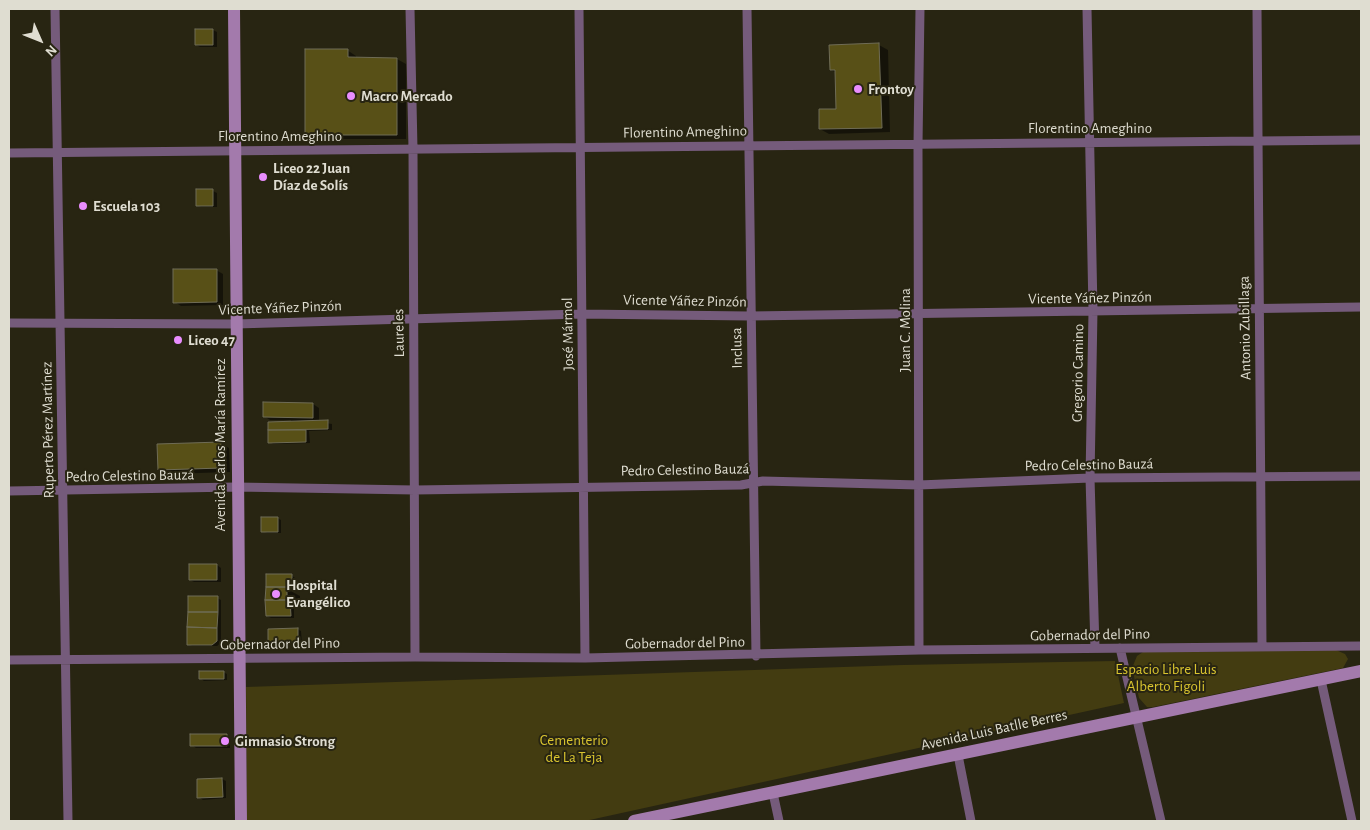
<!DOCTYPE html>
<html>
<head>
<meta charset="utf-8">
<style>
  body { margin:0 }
  #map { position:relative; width:1370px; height:830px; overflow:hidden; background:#282512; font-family:"Alegreya Sans",sans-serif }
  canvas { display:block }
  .frame { position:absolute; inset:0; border:10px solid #dfddd1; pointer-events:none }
  .north { position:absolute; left:15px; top:15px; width:50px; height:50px; -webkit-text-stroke:4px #282512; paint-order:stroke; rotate:134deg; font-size:14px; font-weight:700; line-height:20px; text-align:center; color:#dfddd1 }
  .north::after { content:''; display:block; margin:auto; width:18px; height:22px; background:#dfddd1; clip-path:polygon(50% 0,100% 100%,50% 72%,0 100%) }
</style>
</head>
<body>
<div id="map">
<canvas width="1370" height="830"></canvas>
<div class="frame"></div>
<div class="north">N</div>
</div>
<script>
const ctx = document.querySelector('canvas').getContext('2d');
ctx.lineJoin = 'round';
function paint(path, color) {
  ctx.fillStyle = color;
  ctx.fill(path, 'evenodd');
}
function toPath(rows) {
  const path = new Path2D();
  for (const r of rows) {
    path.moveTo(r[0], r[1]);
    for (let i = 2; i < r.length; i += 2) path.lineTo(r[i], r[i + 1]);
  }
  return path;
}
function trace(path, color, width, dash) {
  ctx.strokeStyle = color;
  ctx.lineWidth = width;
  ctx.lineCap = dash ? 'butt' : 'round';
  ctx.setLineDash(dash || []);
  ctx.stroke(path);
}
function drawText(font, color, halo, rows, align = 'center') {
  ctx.font = font + ' "Alegreya Sans",sans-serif';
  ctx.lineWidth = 4;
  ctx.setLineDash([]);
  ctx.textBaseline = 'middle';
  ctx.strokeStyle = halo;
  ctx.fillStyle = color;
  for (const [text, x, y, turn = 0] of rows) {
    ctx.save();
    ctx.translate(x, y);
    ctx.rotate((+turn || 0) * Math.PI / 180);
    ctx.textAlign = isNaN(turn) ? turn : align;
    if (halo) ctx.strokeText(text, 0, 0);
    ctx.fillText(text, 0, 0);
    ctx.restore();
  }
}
const green = toPath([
  [1336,650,1345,654,1348,659,1343,668,1153,707,1147,707,1139,698,1132,668,1137,656,1143,652],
  [1115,661,1124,703,585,821,247,821,246,687,903,665]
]);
const shadow = toPath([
  [213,30,217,32,217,47,200,47,196,45],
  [879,45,888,50,890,132,829,134,820,129,838,110,837,73,831,70],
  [347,50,356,56,356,58,397,59,406,64,406,139,315,139,306,134],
  [213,191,217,193,217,207,201,207,197,205],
  [216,270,223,274,223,305,181,306,175,302],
  [313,404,319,408,319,422,332,424,332,430,309,431,310,443,273,444,270,442,269,423,291,423,291,420,270,420,264,416],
  [221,443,229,448,230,472,168,474,159,469],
  [277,518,281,520,281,533,267,533,263,531],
  [217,565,221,568,221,582,194,582,190,580],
  [291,575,295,578,295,589,287,589,300,596,300,606,294,602,297,607,294,607,294,618,271,618,267,616],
  [217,598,221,600,221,643,217,646,192,646,188,644],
  [297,629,301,631,302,644,274,645,270,642],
  [223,672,227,674,227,680,204,681,200,678],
  [227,736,230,738,230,748,196,748,192,745],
  [222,779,226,781,226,798,203,800,199,797]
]);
const building = toPath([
  [195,29,213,29,213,45,195,45,195,29],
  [879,43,882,128,819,129,819,109,836,109,835,70,830,70,829,45,879,43],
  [305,49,348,49,348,57,397,58,397,135,305,135,305,49],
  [196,189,213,189,213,206,196,206,196,189],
  [173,269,217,269,217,302,173,303,173,269],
  [263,402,313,403,313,418,263,417,263,402],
  [328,420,328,429,268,430,268,422,328,420],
  [268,430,306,430,306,442,268,443,268,430],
  [221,442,222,468,158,470,157,444,221,442],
  [261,517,278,517,278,532,261,532,261,517],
  [189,564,217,564,217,580,189,580,189,564],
  [266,574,292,574,292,587,266,587,266,574],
  [266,587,287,587,287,600,265,600,266,587],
  [188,596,218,596,218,612,188,612,188,596],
  [265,600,290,600,291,616,266,616,265,600],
  [188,612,218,612,217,628,187,627,188,612],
  [187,627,217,628,217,641,212,645,187,645,187,627],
  [298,628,298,642,268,643,268,629,298,628],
  [199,671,224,671,224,679,199,679,199,671],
  [190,734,227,734,227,746,190,746,190,734],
  [222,778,223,797,197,798,197,779,222,778]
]);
const minor = toPath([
  [55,9,68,821],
  [410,9,413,149,415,657],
  [579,9,585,658],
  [747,9,756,656],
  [1087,9,1093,311,1090,478,1095,648],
  [1257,9,1262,646],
  [9,153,1361,140],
  [9,323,236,324,581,314,750,316,1361,307],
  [9,491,236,487,415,490,741,485,763,481,919,485,1090,478,1361,476],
  [1120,648,1161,821],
  [919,650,918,144,920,9],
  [9,660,415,657,585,658,919,650,1361,646],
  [1321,680,1352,821],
  [958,755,971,821],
  [773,793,779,821]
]);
const secondary = toPath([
  [234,9,241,821],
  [634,821,1361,671]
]);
const markers = [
  [858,89,5,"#e98dfe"],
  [351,96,5,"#e98dfe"],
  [263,177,5,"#e98dfe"],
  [83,206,5,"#e98dfe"],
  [178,340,5,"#e98dfe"],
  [276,594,5,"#e98dfe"],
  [225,741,5,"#e98dfe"]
];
const poiNames = [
  ["Frontoy",868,89],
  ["Macro Mercado",361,96],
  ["Liceo 22 Juan",273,168],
  ["Díaz de Solís",273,185],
  ["Escuela 103",93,206],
  ["Liceo 47",188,340],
  ["Hospital",286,585],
  ["Evangélico",286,602],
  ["Gimnasio Strong",235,741]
];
const streetNames = [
  ["Florentino Ameghino",1090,128],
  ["Florentino Ameghino",685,132,-1],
  ["Florentino Ameghino",280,136],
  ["Vicente Yáñez Pinzón",1090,298,-1],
  ["Vicente Yáñez Pinzón",685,301,1],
  ["Vicente Yáñez Pinzón",280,308,-2],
  ["Antonio Zubillaga",1245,328,-91],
  ["Juan C. Molina",905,330,-90],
  ["Laureles",399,333,-91],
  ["José Mármol",568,334,-91],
  ["Inclusa",737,348,-91],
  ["Gregorio Camino",1078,373,-89],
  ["Ruperto Pérez Martínez",48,430,-91],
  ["Avenida Carlos María Ramírez",220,445,-90],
  ["Pedro Celestino Bauzá",1089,465,-1],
  ["Pedro Celestino Bauzá",685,470,-1],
  ["Pedro Celestino Bauzá",130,476,-1],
  ["Gobernador del Pino",1090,635,-1],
  ["Gobernador del Pino",685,643,-1],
  ["Gobernador del Pino",280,644,-1],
  ["Avenida Luis Batlle Berres",994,730,-12]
];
const parkNames = [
  ["Espacio Libre Luis",1166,669],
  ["Alberto Figoli",1166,686],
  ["Cementerio",574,740],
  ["de La Teja",574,757]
];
paint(green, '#433c11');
paint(shadow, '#0007');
paint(building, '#585017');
trace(building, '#6f6c56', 1);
trace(minor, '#755b7b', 9);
trace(secondary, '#a37aac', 12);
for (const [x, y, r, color] of markers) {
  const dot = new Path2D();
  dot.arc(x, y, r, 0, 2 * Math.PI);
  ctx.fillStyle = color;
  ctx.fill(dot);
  trace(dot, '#282512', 2);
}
drawText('bold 15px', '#dfddd1', '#282512', poiNames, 'left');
drawText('15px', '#dfddd1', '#282512', streetNames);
drawText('15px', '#d9c42f', '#282512', parkNames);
</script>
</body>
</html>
